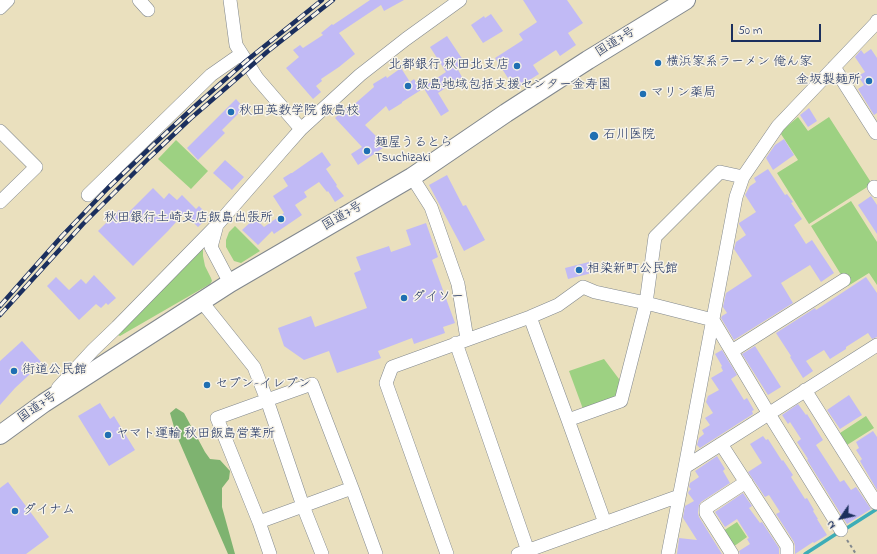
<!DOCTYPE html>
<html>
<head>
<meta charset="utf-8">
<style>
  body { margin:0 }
  #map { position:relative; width:877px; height:554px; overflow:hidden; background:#eae0be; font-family:"Indie Flower",sans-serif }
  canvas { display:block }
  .north { position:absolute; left:821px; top:498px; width:40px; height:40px; -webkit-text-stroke:3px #f7f3e8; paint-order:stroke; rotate:236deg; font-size:11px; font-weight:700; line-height:16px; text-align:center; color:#1b2f5e }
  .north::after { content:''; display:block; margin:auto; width:14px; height:18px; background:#1b2f5e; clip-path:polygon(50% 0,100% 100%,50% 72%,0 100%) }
  .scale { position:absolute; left:731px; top:24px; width:90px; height:18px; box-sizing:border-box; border:2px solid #1b2f5e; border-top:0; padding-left:5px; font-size:12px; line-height:14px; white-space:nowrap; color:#1b2f5e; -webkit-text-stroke:3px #f7f3e8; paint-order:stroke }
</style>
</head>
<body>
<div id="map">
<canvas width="877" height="554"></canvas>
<div class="north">N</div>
<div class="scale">50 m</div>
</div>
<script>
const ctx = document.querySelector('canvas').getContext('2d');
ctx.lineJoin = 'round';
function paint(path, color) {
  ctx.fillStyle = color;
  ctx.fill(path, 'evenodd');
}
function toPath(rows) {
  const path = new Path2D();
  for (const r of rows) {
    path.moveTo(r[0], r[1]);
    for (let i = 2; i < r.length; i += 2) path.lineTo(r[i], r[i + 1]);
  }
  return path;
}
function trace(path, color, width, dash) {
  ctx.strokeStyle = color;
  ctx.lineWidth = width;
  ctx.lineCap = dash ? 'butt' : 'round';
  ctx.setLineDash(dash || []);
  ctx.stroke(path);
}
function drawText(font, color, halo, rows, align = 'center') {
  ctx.font = font + ' "Indie Flower","Klee One",sans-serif';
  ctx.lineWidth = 3;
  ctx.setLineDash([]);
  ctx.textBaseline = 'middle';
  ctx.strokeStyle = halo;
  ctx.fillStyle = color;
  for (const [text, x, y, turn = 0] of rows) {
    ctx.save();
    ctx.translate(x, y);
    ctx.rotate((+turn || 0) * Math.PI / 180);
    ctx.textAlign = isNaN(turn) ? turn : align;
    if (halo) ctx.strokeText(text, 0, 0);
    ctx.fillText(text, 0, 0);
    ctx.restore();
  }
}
const green = toPath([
  [798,117,808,131,829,117,872,184,809,224,777,173,798,160,781,134,785,128],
  [176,140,208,171,191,189,158,159],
  [851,201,877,242,877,285,869,273,848,286,811,226],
  [235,226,260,251,241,263,234,261,226,247,226,240,229,232],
  [201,248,203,249,203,256,205,266,211,278,212,281,210,284,120,336,118,335,119,332],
  [604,359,622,383,617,397,583,409,569,371],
  [866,416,874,428,847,445,840,433],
  [737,522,747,537,733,547,723,531]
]);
const forest = toPath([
  [176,408,184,413,205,452,210,459,220,460,230,471,229,479,222,488,222,507,235,554,228,554,176,434,170,413]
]);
const stream = toPath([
  [847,528,877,509],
  [805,554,836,534]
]);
const building = toPath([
  [370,0,404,0,384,11,381,5,339,33,355,54,339,67,321,79,322,81,316,86,321,92,313,99,286,68,299,57,293,50,300,45,303,48,323,35,321,33,332,24,333,25],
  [523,0,567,0,583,23,568,33,576,45,560,56,556,50,533,65,539,74,515,89,495,58,523,40,519,34,537,22],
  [491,14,503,31,483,43,471,25,484,16,485,18],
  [447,36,465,63,457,68,462,77,438,93,449,111,441,116,423,87,446,72,430,47],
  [871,49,877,58,877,113,874,115,858,89,864,85,858,76,865,72,855,57,861,50,864,54],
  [401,68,410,82,414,79,421,90,402,102,402,103,389,111,386,106,365,125,376,136,383,148,358,165,351,154,362,147,335,118,348,106,350,108,374,87,373,84,386,76,387,78],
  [236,99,244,108,222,130,225,133,198,160,187,148],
  [809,108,817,121,808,127,800,115],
  [784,139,794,155,773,170,766,158,775,145],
  [322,152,331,165,326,169,337,185,336,186,344,196,335,202,328,191,327,192,319,182,304,192,307,197,295,205,302,215,274,234,272,231,258,245,242,230,255,218,264,227,284,213,273,196,288,186,283,178,291,173,292,173],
  [225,160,244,177,232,190,213,173],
  [768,169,785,195,787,194,793,202,791,203,802,219,794,225,806,244,812,240,834,273,821,282,810,265,781,283,793,303,734,340,721,318,722,316,727,313,723,307,726,293,752,276,734,249,736,242,746,235,739,224,739,223,756,212,745,195,750,186,756,182,754,178],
  [447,175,463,206,466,205,485,240,464,251,429,185],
  [153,188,164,199,169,193,177,200,182,195,196,209,199,206,209,216,198,227,184,213,168,231,133,266,98,231,119,210,125,216],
  [871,196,877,205,877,234,858,205],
  [426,223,438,257,432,260,455,323,443,327,445,333,414,344,412,338,378,351,381,358,337,373,329,351,304,360,284,346,278,328,311,316,315,327,367,308,354,273,361,270,356,257,389,246,391,252,411,245,406,230],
  [589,262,592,273,568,279,565,268],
  [94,275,116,298,108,305,106,303,101,308,96,304,79,320,47,286,56,277,69,290,81,279,86,284],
  [866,277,877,293,877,337,872,339,868,333,846,347,846,349,830,359,824,350,806,361,813,371,803,378,790,357,791,356,776,333,815,308,816,310],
  [22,341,42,363,15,388,0,405,0,361],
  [755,346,781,387,768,395,742,354],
  [722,350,737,375,731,379,744,400,747,398,754,410,752,411,753,414,700,448,697,445,699,438,704,434,702,430,710,425,705,418,713,413,706,402,708,396,719,390,711,378,723,371,721,367,722,366,715,354],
  [849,395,862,415,840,429,827,410],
  [100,403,110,419,114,416,135,450,109,466,78,416],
  [798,404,806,415,807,414,823,440,816,445,840,482,844,480,851,490,856,487,871,509,847,524,807,460,808,459,797,442,801,439,790,422,788,424,782,415],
  [873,431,877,437,877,490,860,461,862,459,856,450,859,448,856,442],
  [763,436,766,440,768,439,782,461,783,460,793,475,791,477,805,499,807,498,814,510,813,511,818,519,817,519,827,535,814,543,813,542,795,554,795,546,794,542,776,514,780,512,769,495,765,497,748,472,762,463,750,444],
  [717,456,725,469,723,471,730,483,701,502,699,505,698,513,699,517,722,554,677,554,679,538,697,540,683,518,685,506,694,501,688,493,689,491,691,489,689,487,690,483,699,477,695,471],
  [8,482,49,537,26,554,0,554,0,488],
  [743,493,752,506,749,508,760,523,762,522,779,548,779,554,740,554,739,551,750,544,747,539,749,538,737,519,725,527,715,512]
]);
const path = toPath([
  [847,540,856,554]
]);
const minor = toPath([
  [139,0,148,10],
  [230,0,236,45,257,78,301,129],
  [0,8,8,0],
  [834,67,876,133],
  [0,131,36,167,0,202],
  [412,177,431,207,445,247,458,284,467,339],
  [874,187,877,191],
  [88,195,211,75,241,54],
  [230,283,211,247,217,225,286,146,301,129,360,75,406,39,460,0],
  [202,302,254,367,267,400,217,418,259,522,270,554],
  [530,317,568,420,605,523],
  [456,343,528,551],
  [732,351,844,280],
  [58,388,93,350,117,327,217,225],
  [805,390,876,503],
  [568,420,621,401,646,303,655,237,720,172,743,177],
  [721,444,787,546,787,554],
  [685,467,877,345],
  [352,488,376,554],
  [259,522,303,506,352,488,312,384,267,400,303,506,322,554],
  [447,554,386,383,392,367,530,317,558,305,583,287,595,292,646,303,713,320,769,414,841,530],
  [518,554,679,496],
  [668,554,685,467,736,197,743,177,778,126,876,23,877,21],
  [732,554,706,513,706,508,746,482]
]);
const highway = toPath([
  [0,435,44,403,230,283,412,177,506,113,588,60,686,0]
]);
const rail = toPath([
  [0,306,62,236,108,188,153,145,195,106,246,61,322,0],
  [0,315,83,224,150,157,190,119,227,87,267,52,333,0]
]);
const markers = [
  [658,63,4,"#1f6fb2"],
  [517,66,4,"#1f6fb2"],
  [869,81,4,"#1f6fb2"],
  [408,86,4,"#1f6fb2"],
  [643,94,4,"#1f6fb2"],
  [231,112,4,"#1f6fb2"],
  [594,136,5,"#1f6fb2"],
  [367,151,4,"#1f6fb2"],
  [281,219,4,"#1f6fb2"],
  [579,270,4,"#1f6fb2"],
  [404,298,4,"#1f6fb2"],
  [14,371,4,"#1f6fb2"],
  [207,385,4,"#1f6fb2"],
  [108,435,4,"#1f6fb2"],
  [15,511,4,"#1f6fb2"]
];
const streetNames = [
  ["国道7号",616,43,-32],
  ["国道7号",343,217,-30],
  ["国道7号",38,408,-35]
];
const poiNames = [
  ["横浜家系ラーメン 俺ん家",666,63],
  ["北都銀行 秋田北支店",509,66,"right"],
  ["金坂製麺所",861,81,"right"],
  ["飯島地域包括支援センター金寿園",416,86],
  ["マリン薬局",651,94],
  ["秋田英数学院 飯島校",239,112],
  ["石川医院",603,136],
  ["麺屋うるとら",375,144],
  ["Tsuchizaki",375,159],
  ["秋田銀行土崎支店飯島出張所",273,219,"right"],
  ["相染新町公民館",587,270],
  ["ダイソー",412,298],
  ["街道公民館",22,371],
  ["セブン-イレブン",215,385],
  ["ヤマト運輸 秋田飯島営業所",116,435],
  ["ダイナム",23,511]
];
paint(green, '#9dd182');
paint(forest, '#7eb370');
trace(stream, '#3dadb7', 3.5);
paint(building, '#c1baf5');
trace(minor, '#82888e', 14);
trace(highway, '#82888e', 20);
trace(path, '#82888e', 2, [3, 3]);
trace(minor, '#fff', 13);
trace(highway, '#fff', 18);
trace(rail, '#1b2f5e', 4.5);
trace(rail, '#f7f3e8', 3, [9]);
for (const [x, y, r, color] of markers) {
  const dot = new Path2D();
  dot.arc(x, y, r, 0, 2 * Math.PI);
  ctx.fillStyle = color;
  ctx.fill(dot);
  trace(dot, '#f7f3e8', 1.5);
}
drawText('13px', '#1b2f5e', '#f7f3e8', streetNames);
drawText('13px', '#1b2f5e', '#f7f3e8', poiNames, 'left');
</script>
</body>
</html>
